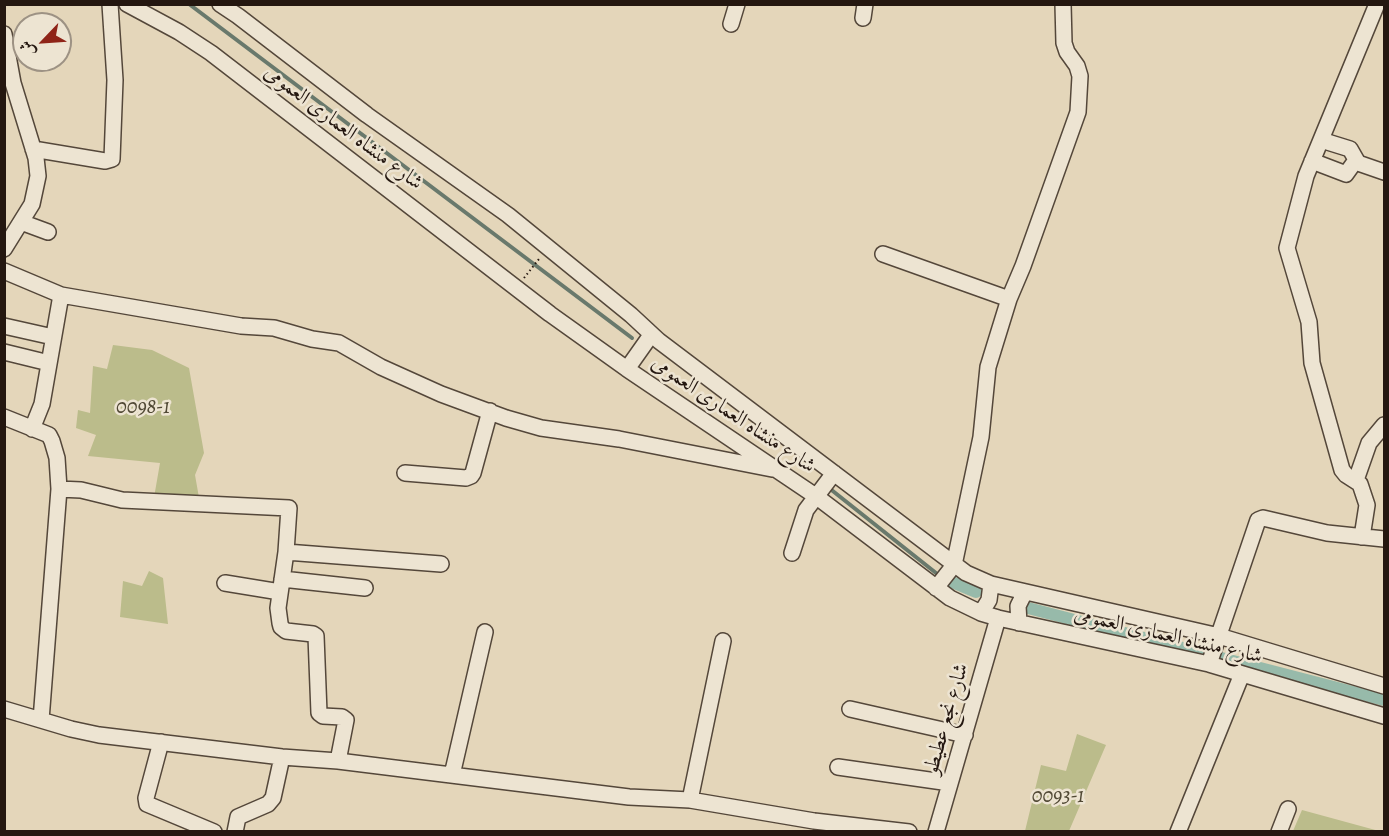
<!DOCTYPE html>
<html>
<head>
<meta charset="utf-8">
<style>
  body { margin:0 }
  #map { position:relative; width:1389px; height:836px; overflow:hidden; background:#e4d6ba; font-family:Alegreya,Amiri,serif }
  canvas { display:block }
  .frame { position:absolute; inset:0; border:6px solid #241710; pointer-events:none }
  .north { position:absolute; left:12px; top:12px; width:60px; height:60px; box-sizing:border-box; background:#ede4d2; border:2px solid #9d9284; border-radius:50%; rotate:245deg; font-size:16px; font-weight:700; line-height:24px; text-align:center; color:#241710 }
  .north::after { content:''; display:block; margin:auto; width:21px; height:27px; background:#8f2418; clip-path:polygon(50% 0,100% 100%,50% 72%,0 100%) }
</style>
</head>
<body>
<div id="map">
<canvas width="1389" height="836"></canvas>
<div class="frame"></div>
<div class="north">ش</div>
</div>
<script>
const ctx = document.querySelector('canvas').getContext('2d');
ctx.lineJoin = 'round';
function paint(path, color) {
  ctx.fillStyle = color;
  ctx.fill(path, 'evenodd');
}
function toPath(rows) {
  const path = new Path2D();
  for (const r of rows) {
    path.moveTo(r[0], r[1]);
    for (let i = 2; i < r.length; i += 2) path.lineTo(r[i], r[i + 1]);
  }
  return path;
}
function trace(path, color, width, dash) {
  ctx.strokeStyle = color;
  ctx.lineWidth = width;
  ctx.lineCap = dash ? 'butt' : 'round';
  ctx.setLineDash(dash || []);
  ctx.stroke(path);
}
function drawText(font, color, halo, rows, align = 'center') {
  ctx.font = font + ' Alegreya,Amiri,serif';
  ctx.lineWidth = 5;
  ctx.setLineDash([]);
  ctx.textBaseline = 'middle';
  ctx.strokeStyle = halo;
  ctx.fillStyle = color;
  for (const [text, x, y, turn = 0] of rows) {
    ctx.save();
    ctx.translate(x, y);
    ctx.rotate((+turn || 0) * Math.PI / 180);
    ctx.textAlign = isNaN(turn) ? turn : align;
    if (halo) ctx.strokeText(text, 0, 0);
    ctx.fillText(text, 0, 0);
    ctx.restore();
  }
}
const green = toPath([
  [113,345,152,350,189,368,204,453,195,475,201,509,152,509,160,463,88,456,96,435,76,428,78,410,90,413,93,366,107,369],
  [149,571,163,578,168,624,120,617,123,581,142,586],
  [1077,734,1106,745,1069,831,1025,831,1041,765,1066,771],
  [1302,810,1379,831,1293,831]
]);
const stream = toPath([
  [189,4,632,338],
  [829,488,936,573]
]);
const canal = toPath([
  [947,580,976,592],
  [1028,608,1384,700]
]);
const path = toPath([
  [524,278,539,259]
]);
const street = toPath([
  [127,4,179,32,211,53,550,314,627,369,817,497,950,598,981,613,998,618,1209,664,1384,716],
  [220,4,238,16,367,115,508,215,631,315,659,341,966,573,991,584,1219,636,1384,686],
  [863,18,865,4],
  [731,24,737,4],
  [4,34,13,83,36,158,38,176,32,204,4,249],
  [1321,140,1350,149,1358,163,1384,172],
  [33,149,105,161,112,159,115,80,110,4],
  [1312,161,1346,174,1356,160],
  [21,222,48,232],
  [883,254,1009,299],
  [4,271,61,295,241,326,274,328,312,339,339,343,381,367,441,394,506,418,541,428,619,439,772,469],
  [4,326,53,337],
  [4,352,49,363],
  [627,369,651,335],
  [4,417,49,435,52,441,57,458,59,489,41,720],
  [32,429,42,404,61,295],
  [405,473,466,478,471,476,473,473,490,411],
  [1356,480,1369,443,1384,425],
  [59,489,81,490,122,500,289,508,286,552,278,608,280,623,281,627,286,631,313,634,316,636,319,713,323,716,342,717,346,720,338,761],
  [1362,537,1367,505,1360,484,1346,475,1342,470,1312,363,1309,322,1287,248,1306,176,1377,4],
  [286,552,441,564],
  [792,553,806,510,834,473],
  [282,579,365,588],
  [225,583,280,592],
  [936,588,954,565,981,437,988,367,1009,299,1023,266,1078,112,1080,76,1077,66,1067,52,1064,43,1063,4],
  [981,613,989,600,991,584],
  [1019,623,1018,606,1025,592],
  [1209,664,1258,520,1263,518,1327,533,1384,539],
  [4,709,71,729,99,735,282,757,338,761,629,797,690,800,814,821,909,832],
  [850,709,965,735],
  [161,742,146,798,147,804,214,832],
  [838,767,950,783],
  [452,775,485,632],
  [690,800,723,641],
  [235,832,238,817,268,804,273,798,282,757],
  [936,832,998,618],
  [1178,832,1242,674],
  [1279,832,1288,809]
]);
const streetNames = [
  ["شارع منشاه العمارى العمومى",343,128,37],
  ["شارع منشاه العمارى العمومى",733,415,34],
  ["شارع منشاه العمارى العمومى",1168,636,13],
  ["شارع نجع عطيطو",947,719,-74]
];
const parkNames = [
  ["0098-1",143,408],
  ["0093-1",1058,797]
];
paint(green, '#bbbc8b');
trace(stream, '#69796c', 4);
trace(canal, '#97baaa', 12);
trace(street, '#54473a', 18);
trace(path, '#241710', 2, [1.5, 3]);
trace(street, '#ede4d2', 15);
drawText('21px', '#241710', '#ede4d2', streetNames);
drawText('italic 21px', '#514935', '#ede4d2', parkNames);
</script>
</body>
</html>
